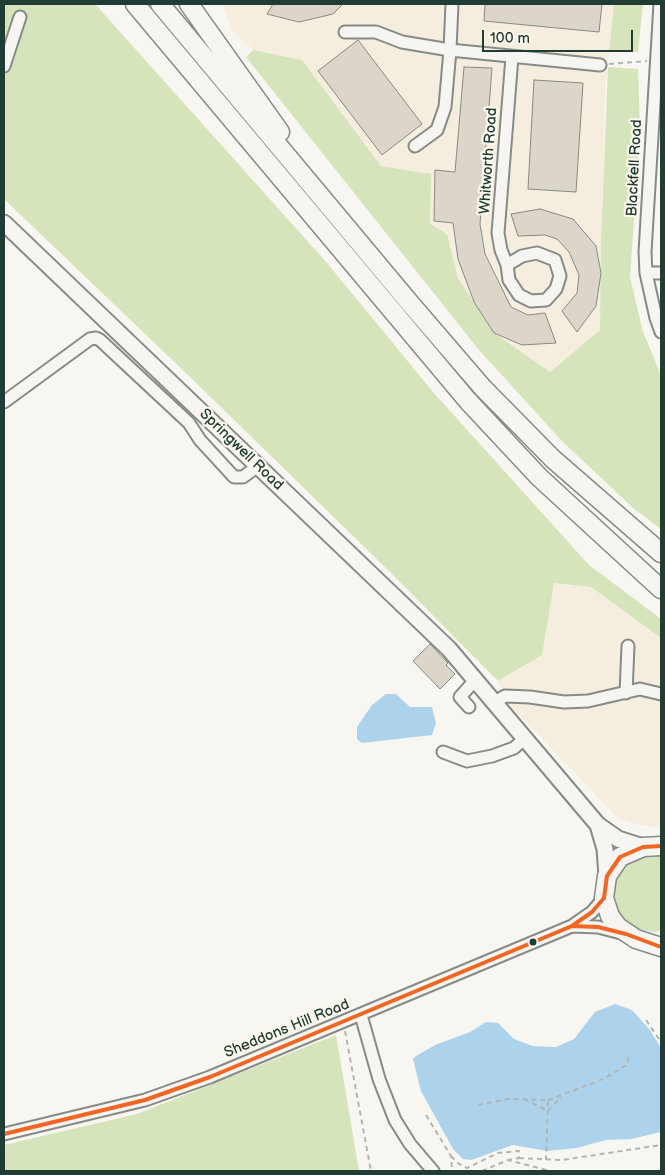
<!DOCTYPE html>
<html>
<head>
<meta charset="utf-8">
<style>
  body { margin:0 }
  #map { position:relative; width:665px; height:1175px; overflow:hidden; background:#f8f6f0; font-family:"Balsamiq Sans",sans-serif }
  canvas { display:block }
  .frame { position:absolute; inset:0; border:5px solid #1f3d34; pointer-events:none }
  .scale { position:absolute; left:482px; top:30px; width:151px; height:22px; box-sizing:border-box; border:2px solid #1f3d34; border-top:0; padding-left:6px; font-size:15px; line-height:18px; white-space:nowrap; color:#1f3d34; -webkit-text-stroke:4px #fbf7ec; paint-order:stroke }
</style>
</head>
<body>
<div id="map">
<canvas width="665" height="1175"></canvas>
<div class="frame"></div>
<div class="scale">100 m</div>
</div>
<script>
const ctx = document.querySelector('canvas').getContext('2d');
ctx.lineJoin = 'round';
function paint(path, color) {
  ctx.fillStyle = color;
  ctx.fill(path, 'evenodd');
}
function toPath(rows) {
  const path = new Path2D();
  for (const r of rows) {
    path.moveTo(r[0], r[1]);
    for (let i = 2; i < r.length; i += 2) path.lineTo(r[i], r[i + 1]);
  }
  return path;
}
function trace(path, color, width, dash) {
  ctx.strokeStyle = color;
  ctx.lineWidth = width;
  ctx.lineCap = dash ? 'butt' : 'round';
  ctx.setLineDash(dash || []);
  ctx.stroke(path);
}
function drawText(font, color, halo, rows, align = 'center') {
  ctx.font = font + ' "Balsamiq Sans",sans-serif';
  ctx.lineWidth = 4.5;
  ctx.setLineDash([]);
  ctx.textBaseline = 'middle';
  ctx.strokeStyle = halo;
  ctx.fillStyle = color;
  for (const [text, x, y, turn = 0] of rows) {
    ctx.save();
    ctx.translate(x, y);
    ctx.rotate((+turn || 0) * Math.PI / 180);
    ctx.textAlign = isNaN(turn) ? turn : align;
    if (halo) ctx.strokeText(text, 0, 0);
    ctx.fillText(text, 0, 0);
    ctx.restore();
  }
}
const built = toPath([
  [223,4,614,4,605,93,600,330,550,372,494,333,458,278,447,234,430,225,431,174,381,166,302,60,253,50,232,31],
  [553,583,591,587,661,638,661,827,640,825,619,819,508,703,498,681,542,655]
]);
const green = toPath([
  [4,4,95,4,327,263,433,392,589,565,661,619,661,638,591,587,554,583,542,655,498,681,392,574,187,374,4,199],
  [614,4,643,4,638,52,609,51],
  [253,50,302,60,381,166,431,174,430,224,447,234,458,278,494,333,550,372,600,330,601,243,608,67,638,69,640,132,630,277,643,332,661,375,661,529,633,508,562,441,479,350,246,57],
  [653,854,661,855,661,931,654,932,638,929,625,921,617,908,614,893,617,877,626,865,639,856],
  [336,1035,359,1171,4,1171,4,1145,137,1114]
]);
const water = toPath([
  [386,694,396,694,410,707,432,707,436,723,432,735,362,743,357,739,357,727,372,705],
  [615,1004,632,1010,650,1030,661,1048,661,1132,631,1139,606,1140,577,1148,547,1151,513,1145,471,1160,463,1159,453,1149,421,1091,413,1059,416,1056,435,1045,470,1032,486,1022,498,1023,514,1039,533,1046,556,1047,574,1039,595,1012]
]);
const building = toPath([
  [273,4,343,4,333,14,299,22,267,14,273,4],
  [485,4,602,4,599,32,484,21,485,4],
  [358,40,422,124,382,155,318,71,358,40],
  [464,67,492,68,480,224,485,254,511,307,528,315,545,313,556,343,522,345,494,333,474,302,458,259,453,223,434,221,435,170,455,172,464,67],
  [534,80,583,83,576,192,528,189,534,80],
  [540,209,573,219,596,246,601,273,596,306,577,332,562,311,577,293,579,275,569,252,557,239,545,235,518,236,511,214,540,209],
  [430,644,448,663,446,665,455,674,440,689,413,661,430,644]
]);
const path = toPath([
  [609,64,647,61],
  [646,1020,661,1042],
  [345,1031,371,1171],
  [524,1099,548,1111,561,1097],
  [548,1100,596,1082,612,1074,628,1064,628,1055],
  [478,1105,508,1099,548,1100,546,1160],
  [426,1115,451,1156,452,1171],
  [451,1156,459,1164,467,1168,498,1153,519,1151,519,1158,508,1160],
  [519,1158,562,1160,661,1145],
  [482,1171,508,1160,550,1171]
]);
const minor = toPath([
  [452,4,450,50,600,65],
  [660,4,645,252,646,273,656,318,661,332],
  [345,32,376,32,402,42,450,50,445,107,437,130,415,146],
  [4,66,20,17],
  [507,265,522,256,537,253,555,260,560,276,556,289,546,300,531,301,519,295,509,280,507,265,501,250,498,233,512,57],
  [646,273,661,273],
  [4,402,90,339,96,338,100,340,189,423,200,440,234,477,243,477,258,466],
  [626,693,628,646],
  [495,702,505,696,530,697,564,702,588,701,640,689,661,694],
  [469,707,460,697,476,679],
  [443,752,467,761,492,756,514,748,525,738],
  [572,926,598,927,625,934],
  [361,1015,379,1079,395,1120,410,1144,433,1171],
  [4,1134,145,1100,210,1077,572,926,592,912,604,898]
]);
const major = toPath([
  [4,223,449,649,598,825,618,839,643,847],
  [598,825,605,849,607,876]
]);
const highway = toPath([
  [135,4,468,401,539,477,661,589],
  [160,4,409,302,483,388,553,459,661,553],
  [189,4,280,132],
  [661,846,643,847,620,857,607,876,604,898,610,916,618,927,636,939,661,947]
]);
const bus1 = toPath([
  [572,926,598,927,626,934,661,947],
  [4,1134,145,1100,210,1077,572,926,592,912,604,898,607,876,620,857,643,847,661,846]
]);
const markers = [
  [533,942,4.5,"#1f3d34"]
];
const streetNames = [
  ["Whitworth Road",489,161,-86],
  ["Blackfell Road",635,168,-87],
  ["Springwell Road",241,450,44],
  ["Sheddons Hill Road",287,1029,-22]
];
paint(built, '#f5eedf');
paint(green, '#d5e4ba');
paint(water, '#add3ec');
paint(building, '#dbd5ca');
trace(building, '#868b86', 1);
trace(minor, '#868b86', 15);
trace(major, '#868b86', 19);
trace(highway, '#868b86', 21);
trace(path, '#b2b5b1', 2, [5, 4]);
trace(minor, '#f6f5f1', 11);
trace(major, '#f6f5f1', 15);
trace(highway, '#f6f5f1', 18);
trace(bus1, '#f26522', 4);
for (const [x, y, r, color] of markers) {
  const dot = new Path2D();
  dot.arc(x, y, r, 0, 2 * Math.PI);
  ctx.fillStyle = color;
  ctx.fill(dot);
  trace(dot, '#fbf7ec', 2);
}
drawText('15px', '#1f3d34', '#fbf7ec', streetNames);
</script>
</body>
</html>
